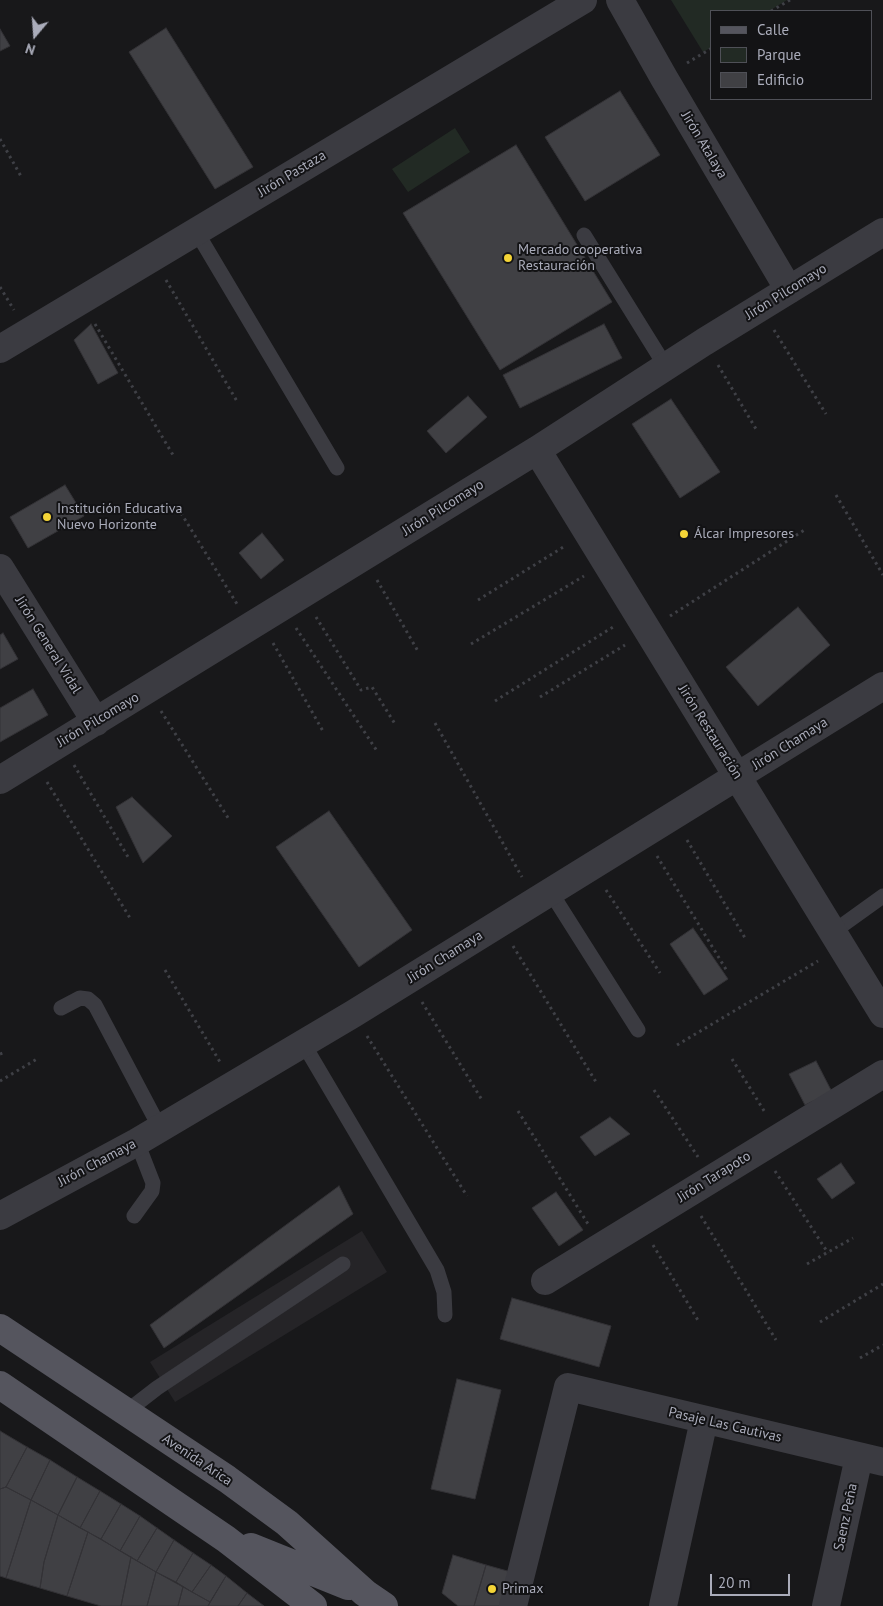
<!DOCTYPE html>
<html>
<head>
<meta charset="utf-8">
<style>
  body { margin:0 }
  #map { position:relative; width:883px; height:1606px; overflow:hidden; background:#18181a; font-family:"PT Sans",sans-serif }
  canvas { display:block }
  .legend { position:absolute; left:710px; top:10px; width:162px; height:90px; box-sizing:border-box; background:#131315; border:1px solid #4f5057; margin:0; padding:6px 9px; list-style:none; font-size:15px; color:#aaacba }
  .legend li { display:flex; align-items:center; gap:10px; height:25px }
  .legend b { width:25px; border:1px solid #4f5057 }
  .north { position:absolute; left:10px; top:10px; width:50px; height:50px; -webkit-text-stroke:4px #131315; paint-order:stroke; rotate:198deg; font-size:14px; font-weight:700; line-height:20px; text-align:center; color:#aaacba }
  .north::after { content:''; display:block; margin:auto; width:18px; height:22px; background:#aaacba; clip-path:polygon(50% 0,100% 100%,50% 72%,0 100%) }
  .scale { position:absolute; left:710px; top:1574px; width:80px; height:22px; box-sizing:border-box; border:2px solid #aaacba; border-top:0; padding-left:6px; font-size:15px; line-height:18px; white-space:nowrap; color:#aaacba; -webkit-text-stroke:4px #131315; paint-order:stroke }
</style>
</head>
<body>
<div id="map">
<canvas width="883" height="1606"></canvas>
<ul class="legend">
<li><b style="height:6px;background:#55555e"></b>Calle</li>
<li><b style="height:14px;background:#222a24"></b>Parque</li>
<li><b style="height:14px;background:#404044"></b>Edificio</li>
</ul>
<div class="north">N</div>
<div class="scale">20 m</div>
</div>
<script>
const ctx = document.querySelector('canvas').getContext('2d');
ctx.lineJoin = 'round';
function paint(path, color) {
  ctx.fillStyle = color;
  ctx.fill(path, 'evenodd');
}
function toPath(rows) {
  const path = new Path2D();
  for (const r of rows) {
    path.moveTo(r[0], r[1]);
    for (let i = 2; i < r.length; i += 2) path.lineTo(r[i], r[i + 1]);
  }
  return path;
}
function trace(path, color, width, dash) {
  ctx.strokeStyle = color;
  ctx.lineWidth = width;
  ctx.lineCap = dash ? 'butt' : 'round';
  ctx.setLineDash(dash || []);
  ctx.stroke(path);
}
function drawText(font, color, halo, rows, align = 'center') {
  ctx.font = font + ' "PT Sans",sans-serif';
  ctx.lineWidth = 4;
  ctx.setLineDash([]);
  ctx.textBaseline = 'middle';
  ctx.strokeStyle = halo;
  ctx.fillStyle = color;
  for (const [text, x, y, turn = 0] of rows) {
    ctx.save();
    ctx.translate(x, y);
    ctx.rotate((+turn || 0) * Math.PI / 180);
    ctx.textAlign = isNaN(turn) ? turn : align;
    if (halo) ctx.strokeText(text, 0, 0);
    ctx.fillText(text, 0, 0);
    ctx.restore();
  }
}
const built = toPath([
  [362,1231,387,1272,175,1402,150,1362]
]);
const green = toPath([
  [671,0,787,0,769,11,712,11,712,47,703,52],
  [455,128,470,152,408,192,392,169]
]);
const building = toPath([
  [166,28,253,167,215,189,129,52,166,28],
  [0,29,10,46,0,51,0,29],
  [620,91,660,155,585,201,545,137,620,91],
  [516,145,612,302,500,370,403,213,516,145],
  [91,324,118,373,98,384,74,340,91,324],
  [604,324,622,358,520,408,503,375,604,324],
  [468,396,487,417,446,453,427,431,468,396],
  [671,399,720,472,680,498,632,424,671,399],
  [65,485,84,516,28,548,10,517,65,485],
  [262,533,284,560,261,579,239,553,262,533],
  [798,607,830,645,758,706,726,667,798,607],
  [3,633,18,659,0,669,0,635,3,633],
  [33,689,48,715,0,742,0,708,33,689],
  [132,797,172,836,143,863,116,807,132,797],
  [329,811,412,930,359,967,276,847,329,811],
  [693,928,728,979,704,995,670,944,693,928],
  [816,1061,832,1092,805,1105,789,1074,816,1061],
  [610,1117,630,1134,595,1156,580,1137,610,1117],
  [841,1163,855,1183,832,1199,817,1179,841,1163],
  [339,1186,353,1214,164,1348,150,1325,339,1186],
  [556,1192,583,1230,559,1246,532,1208,556,1192],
  [512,1298,611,1326,599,1367,500,1339,512,1298],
  [457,1379,501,1390,475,1499,431,1489,457,1379],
  [0,1431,27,1447,6,1487,0,1489,0,1431],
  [27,1447,50,1460,31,1500,6,1487,27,1447],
  [50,1460,77,1477,58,1515,31,1500,50,1460],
  [77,1477,100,1491,80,1528,58,1515,77,1477],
  [6,1487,31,1500,6,1578,0,1576,0,1489,6,1487],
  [100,1491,121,1504,101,1539,80,1528,100,1491],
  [31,1500,58,1515,44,1562,40,1588,6,1578,31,1500],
  [121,1504,140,1516,120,1551,101,1539,121,1504],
  [58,1515,88,1532,67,1596,40,1588,44,1562,58,1515],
  [140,1516,157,1528,137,1561,120,1551,140,1516],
  [157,1528,174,1540,156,1572,137,1561,157,1528],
  [88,1532,131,1557,121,1606,101,1606,67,1596,88,1532],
  [174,1540,193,1553,176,1582,156,1572,174,1540],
  [193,1553,211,1565,192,1592,176,1582,193,1553],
  [453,1555,486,1565,474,1606,458,1606,442,1593,453,1555],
  [131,1557,156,1572,147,1606,121,1606,131,1557],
  [211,1565,226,1576,210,1602,192,1592,211,1565],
  [486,1565,511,1572,501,1606,474,1606,486,1565],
  [156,1572,183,1587,178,1606,147,1606,156,1572],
  [226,1576,247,1593,238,1606,208,1606,226,1576],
  [183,1587,210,1602,208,1606,178,1606,183,1587],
  [247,1593,264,1606,238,1606,247,1593]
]);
const path = toPath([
  [771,11,790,0],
  [687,63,712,48],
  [0,139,22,178],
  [166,280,238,403],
  [0,287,14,310],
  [95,324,173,455],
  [774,330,826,414],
  [718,365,756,429],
  [836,495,883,575],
  [181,513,237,604],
  [377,580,419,653],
  [478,600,565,546],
  [670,616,806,529],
  [316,617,361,690,372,687,395,724],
  [296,628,377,751],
  [273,643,324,733],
  [471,644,584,576],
  [540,697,625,645],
  [495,701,613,627],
  [161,711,230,821],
  [435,723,522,877],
  [74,765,128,857],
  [47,782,130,918],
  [687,840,745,938],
  [657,856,727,971],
  [606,890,660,973],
  [513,946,596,1082],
  [165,970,220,1062],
  [422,1002,482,1100],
  [367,1036,467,1196],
  [677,1045,818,961],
  [0,1054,5,1052],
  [732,1059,766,1114],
  [0,1081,37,1059],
  [654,1090,698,1157],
  [518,1111,588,1224],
  [775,1171,828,1253],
  [701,1216,776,1340],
  [653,1245,699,1322],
  [807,1264,853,1238],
  [820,1322,883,1284],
  [860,1358,883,1345]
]);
const service = toPath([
  [196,231,337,468],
  [584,235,666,367],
  [550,891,638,1030],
  [833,932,883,896],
  [61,1008,80,998,88,999,95,1005,160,1128],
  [303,1043,437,1270,444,1292,445,1315],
  [134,1216,152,1191,153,1183,137,1142],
  [126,1412,157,1388,343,1264]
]);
const minor = toPath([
  [620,0,664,78,789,290],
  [0,349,583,0],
  [537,450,883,1014],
  [0,568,96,722],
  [0,780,537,450,704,342,883,232],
  [0,1216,137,1142,353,1014,883,686],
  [545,1281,883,1074],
  [513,1606,568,1387,883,1462],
  [663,1606,704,1420],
  [826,1606,859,1457]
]);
const primary = toPath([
  [0,1328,227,1479,287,1523,365,1593,384,1606],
  [0,1385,226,1539,313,1606],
  [251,1547,348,1586]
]);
const markers = [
  [508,258,5,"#f4d437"],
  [47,517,5,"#f4d437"],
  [684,534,5,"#f4d437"],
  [492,1589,5,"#f4d437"]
];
const streetNames = [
  ["Jirón Atalaya",704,145,59],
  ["Jirón Pastaza",292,174,-31],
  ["Jirón Pilcomayo",786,292,-32],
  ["Jirón Pilcomayo",443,508,-32],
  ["Jirón General Vidal",48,645,58],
  ["Jirón Pilcomayo",98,720,-31],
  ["Jirón Restauración",710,732,58],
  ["Jirón Chamaya",790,744,-32],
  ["Jirón Chamaya",445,957,-32],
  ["Jirón Chamaya",97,1163,-28],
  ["Jirón Tarapoto",714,1177,-32],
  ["Pasaje Las Cautivas",725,1425,13],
  ["Avenida Arica",197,1460,34],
  ["Saenz Peña",846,1517,-78]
];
const poiNames = [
  ["Mercado cooperativa",518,250],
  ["Restauración",518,266],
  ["Institución Educativa",57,509],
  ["Nuevo Horizonte",57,525],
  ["Álcar Impresores",694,534],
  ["Primax",502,1589]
];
paint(built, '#252427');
paint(green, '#222a24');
paint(building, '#404044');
trace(building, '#333236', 1);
trace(path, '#3f4046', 3, [2.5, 4]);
trace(service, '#3b3b41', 15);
trace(minor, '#3b3b41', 28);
trace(primary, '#55555e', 28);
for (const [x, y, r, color] of markers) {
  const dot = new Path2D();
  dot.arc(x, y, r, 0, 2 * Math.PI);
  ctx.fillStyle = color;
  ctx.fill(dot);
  trace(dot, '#131315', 2);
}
drawText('14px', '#aaacba', '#131315', streetNames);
drawText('14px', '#aaacba', '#131315', poiNames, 'left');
</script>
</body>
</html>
